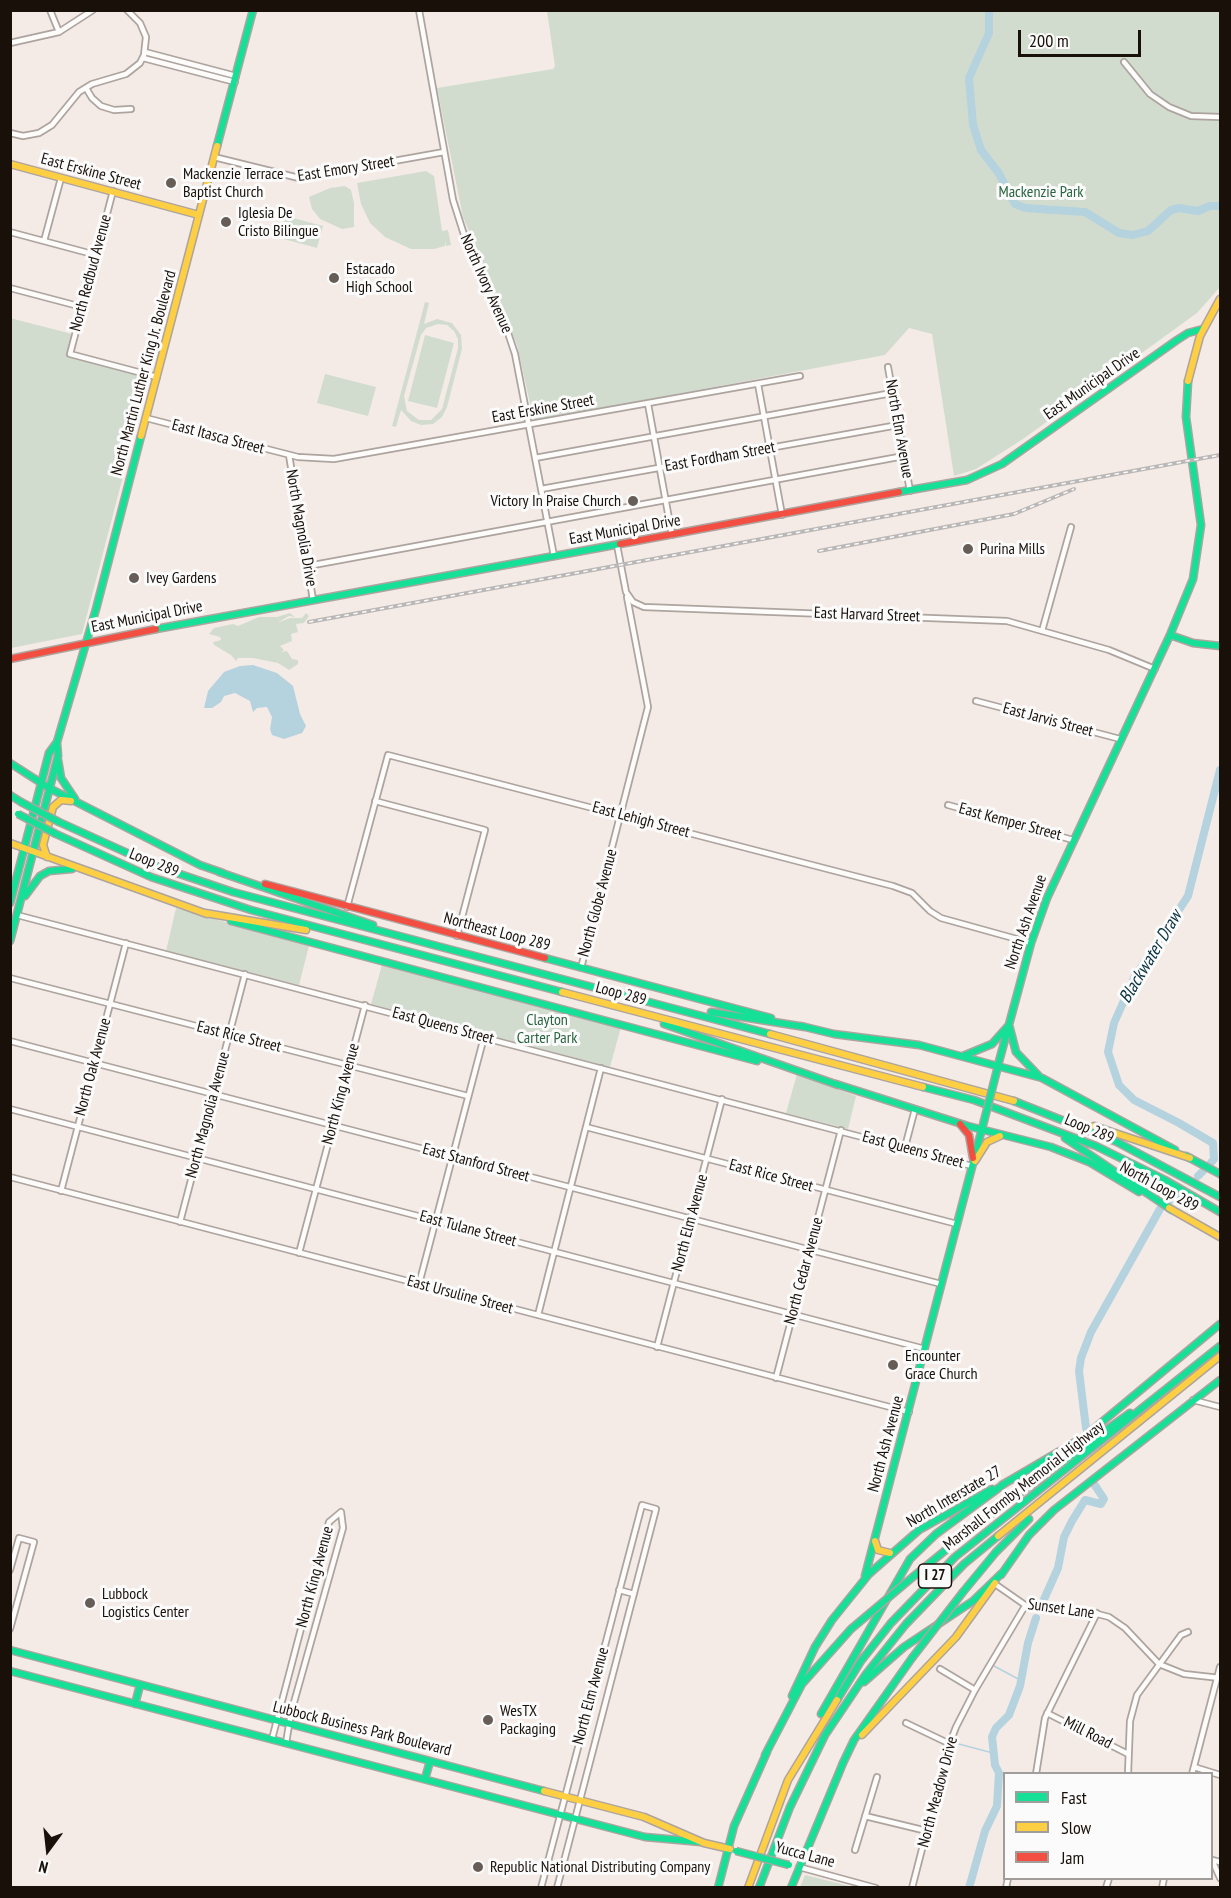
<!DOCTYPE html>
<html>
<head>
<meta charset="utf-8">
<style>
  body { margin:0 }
  #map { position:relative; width:1231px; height:1898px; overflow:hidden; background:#f5ebe6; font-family:"PT Sans Narrow",sans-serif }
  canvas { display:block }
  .frame { position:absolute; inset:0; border:12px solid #19100a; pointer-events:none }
  .legend { position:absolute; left:1003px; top:1772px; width:210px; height:108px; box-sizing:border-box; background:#fbfbfb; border:2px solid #a19d9b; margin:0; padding:8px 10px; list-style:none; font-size:18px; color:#19100a }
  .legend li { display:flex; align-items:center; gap:12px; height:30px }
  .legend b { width:30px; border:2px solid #a19d9b }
  .north { position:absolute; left:18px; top:1820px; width:60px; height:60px; -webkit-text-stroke:4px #fbfbfb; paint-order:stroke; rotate:195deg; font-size:16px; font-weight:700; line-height:24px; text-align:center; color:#19100a }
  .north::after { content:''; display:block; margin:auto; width:21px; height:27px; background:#19100a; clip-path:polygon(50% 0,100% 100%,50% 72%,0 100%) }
  .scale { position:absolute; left:1018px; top:30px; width:123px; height:27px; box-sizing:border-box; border:3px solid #19100a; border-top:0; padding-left:8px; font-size:18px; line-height:21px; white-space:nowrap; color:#19100a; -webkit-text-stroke:4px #fbfbfb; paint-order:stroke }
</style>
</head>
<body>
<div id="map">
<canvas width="1231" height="1898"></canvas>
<div class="frame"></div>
<ul class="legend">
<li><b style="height:8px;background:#16e098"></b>Fast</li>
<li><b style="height:8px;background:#ffcf43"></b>Slow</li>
<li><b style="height:8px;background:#f24e42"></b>Jam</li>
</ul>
<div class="north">N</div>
<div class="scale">200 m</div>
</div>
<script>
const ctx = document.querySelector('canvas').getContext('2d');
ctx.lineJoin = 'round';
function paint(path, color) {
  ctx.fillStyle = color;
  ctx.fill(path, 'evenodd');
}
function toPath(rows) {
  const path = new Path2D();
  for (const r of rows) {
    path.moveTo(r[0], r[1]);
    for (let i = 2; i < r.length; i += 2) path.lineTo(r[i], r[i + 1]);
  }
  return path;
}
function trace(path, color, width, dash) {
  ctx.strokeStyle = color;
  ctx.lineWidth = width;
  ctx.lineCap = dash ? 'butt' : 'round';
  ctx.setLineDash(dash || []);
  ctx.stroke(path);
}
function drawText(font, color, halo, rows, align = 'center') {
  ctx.font = font + ' "PT Sans Narrow",sans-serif';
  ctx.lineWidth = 6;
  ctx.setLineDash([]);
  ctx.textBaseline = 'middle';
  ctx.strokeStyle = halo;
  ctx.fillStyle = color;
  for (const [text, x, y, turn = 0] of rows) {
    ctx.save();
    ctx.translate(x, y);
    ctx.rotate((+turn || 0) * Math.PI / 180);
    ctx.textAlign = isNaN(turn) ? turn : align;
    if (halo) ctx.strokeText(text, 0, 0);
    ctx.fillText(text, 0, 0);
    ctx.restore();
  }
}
const green = toPath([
  [547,11,1220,11,1220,287,1197,313,1023,439,976,469,954,476,932,334,909,328,885,355,534,421,517,345,463,217,437,88,553,69,555,66],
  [426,171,434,176,442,231,448,230,451,245,446,246,445,241,445,246,434,249,411,249,385,237,370,223,361,204,357,183],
  [345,186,351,190,354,203,354,227,342,229,320,219,312,209,309,197,330,188],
  [286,216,323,226,317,248,280,238],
  [425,302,429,303,424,324,437,319,452,323,461,335,462,349,447,407,442,417,433,424,421,425,411,421,401,410,396,427,392,426],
  [438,324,447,325,454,331,458,339,458,348,442,409,431,420,419,420,407,411,404,396,421,335,426,328],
  [10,318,72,334,74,352,150,372,82,634,11,648],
  [425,335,454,343,437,408,408,401],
  [325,374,376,387,368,416,317,403],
  [290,613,295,617,289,616,277,623,290,618,302,618,306,613,309,616,304,623,296,624,298,632,291,634,292,641,280,646,284,650,281,652,287,651,292,659,298,660,298,664,289,670,278,663,253,658,238,658,236,661,231,655,214,645,213,642,221,640,220,637,209,634,214,628,233,624,238,626,259,617,277,617],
  [176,908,309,946,299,985,166,951],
  [382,965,621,1027,610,1067,371,1004],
  [797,1074,856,1096,848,1129,786,1113],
  [805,1875,853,1887,800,1887]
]);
const water = toPath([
  [253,665,277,673,293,686,300,714,306,726,302,733,284,739,272,735,270,729,272,717,267,707,257,708,253,712,250,701,235,693,224,696,221,702,212,708,204,708,208,691,224,672,240,666]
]);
const stream = toPath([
  [1217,783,1220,793],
  [994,1666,1022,1681],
  [955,1743,993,1753]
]);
const river = toPath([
  [989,10,989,33,969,78,973,125,981,150,998,172,1015,204,1025,208,1085,212,1119,233,1133,235,1148,231,1171,210,1179,208,1198,211,1210,206,1220,206],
  [1210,1164,1214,1159,1213,1143,1179,1123,1134,1100,1119,1085,1108,1052,1114,1023,1134,978,1188,896,1220,770],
  [1198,1176,1204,1170],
  [1167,1203,1177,1194],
  [1086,1428,1079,1371,1081,1358,1091,1332,1160,1209],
  [1041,1606,1058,1568,1064,1537,1072,1521,1085,1500,1101,1504,1104,1499,1094,1484],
  [969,1888,985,1831,997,1806,999,1773,995,1765,992,1737,996,1728,1009,1715,1020,1686,1028,1643,1036,1618]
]);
const street = toPath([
  [50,10,59,32],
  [419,10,453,200,466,241,506,327,515,354,554,556],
  [10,43,59,32,93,10],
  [145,52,236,76],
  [143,58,235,82],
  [1124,62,1150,94,1169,107,1191,116,1220,117],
  [86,88,92,98,101,106,114,110,131,109],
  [10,133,23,136,39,133,52,125,79,92,92,84,126,74,140,63,144,55,146,37,140,23,127,10],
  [214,157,299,178,444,152],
  [113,191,70,354,157,377],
  [10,232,96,255],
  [44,241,61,178],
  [10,288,82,307],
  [888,367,910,491],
  [758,384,782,515],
  [648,404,672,535],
  [146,418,298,457,334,459,800,376],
  [289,455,313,600],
  [535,458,892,393],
  [541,489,898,425],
  [617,545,626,592,633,602,644,607,1007,621,1109,650,1155,669],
  [308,566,904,456],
  [1042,631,1071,527],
  [976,701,1120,739],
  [375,801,485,830,457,936],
  [948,805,1073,840],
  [347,907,388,755,893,886,912,893,930,911,941,918,1031,943],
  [17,915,972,1166],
  [581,968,648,707,627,597],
  [10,978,468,1096],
  [10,1041,941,1284],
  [10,1109,925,1349],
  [586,1127,957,1224],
  [905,1147,915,1109],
  [10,1177,909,1412],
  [61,1191,126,943],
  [180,1222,245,974],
  [299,1253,365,1005],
  [419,1284,484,1037],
  [538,1315,601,1068],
  [657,1347,722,1099],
  [776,1378,841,1130],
  [1193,1400,1220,1407],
  [10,1570,19,1538,34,1542,10,1629],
  [995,1584,1028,1607,1090,1612,1109,1617,1125,1628,1159,1664,1184,1674,1220,1678],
  [619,1590,634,1594],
  [940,1669,975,1690],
  [1047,1713,1128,1754],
  [906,1723,950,1744],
  [272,1739,329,1522,341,1512,343,1528,291,1713,286,1743],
  [1194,1767,1220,1775],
  [1036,1774,1045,1718,1097,1613],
  [1128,1774,1130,1721,1137,1695,1181,1635,1188,1632],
  [1192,1774,1220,1667],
  [865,1816,927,1831],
  [855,1850,877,1777],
  [1212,1860,1220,1878],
  [1212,1860,1220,1862],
  [799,1867,876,1888],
  [541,1888,642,1505,656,1509,557,1888],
  [912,1888,948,1748,956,1727,975,1690,1025,1606],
  [1006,1888,1008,1878],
  [1106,1888,1109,1878],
  [1162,1888,1164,1878]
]);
const fast = toPath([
  [217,146,253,10],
  [899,492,967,480,1002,464,1177,340,1188,333,1203,329],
  [156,629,620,544],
  [1170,635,1193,643,1220,646],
  [58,760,61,778,75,799],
  [10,763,49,788,200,865,223,873],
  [10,795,21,802],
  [59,822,156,866,233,892,770,1034],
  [56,834,151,877,251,910,562,992],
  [219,872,373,925],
  [25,896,40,876,49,871,72,869],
  [10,903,49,753,57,742,96,609,141,436],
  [231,921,757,1061],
  [10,941,58,756,57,743],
  [545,958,771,1018],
  [711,1012,805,1027],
  [664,1024,838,1085],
  [801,1026,834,1034,919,1045,1042,1078,1175,1150],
  [963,1056,992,1044,1009,1025,1016,1052,1039,1076],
  [997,1069,1031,943,1047,898,1170,635,1193,579,1201,525,1186,417,1188,381],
  [836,1084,968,1126,1051,1147,1089,1162,1139,1192],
  [923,1087,974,1100,1096,1146,1165,1180,1220,1212],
  [1014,1101,1117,1142,1220,1197],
  [1065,1138,1172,1210],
  [1186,1156,1220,1174],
  [1002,1485,1084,1437,1220,1324],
  [1001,1575,1029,1535,1054,1510,1220,1380],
  [865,1576,984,1121],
  [914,1576,980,1522,1130,1413],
  [963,1592,996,1552,1029,1519],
  [10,1650,544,1791],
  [10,1671,645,1837,701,1842],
  [864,1682,904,1647,973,1601,1002,1573],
  [792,1696,815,1647,832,1620,869,1574,919,1530,992,1489],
  [837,1700,861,1661,891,1623,955,1557,1220,1346],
  [135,1704,140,1685],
  [821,1714,910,1559,936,1534,1004,1484],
  [765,1755,802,1684,851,1629],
  [842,1765,854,1740,912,1658],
  [425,1779,430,1761],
  [718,1888,734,1826,767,1752],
  [759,1888,790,1807,825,1735,866,1674,906,1624,964,1564,998,1536],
  [791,1888,843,1763]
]);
const slow = toPath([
  [10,164,199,215],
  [1188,381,1200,336,1220,299],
  [141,436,217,146],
  [10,843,207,914],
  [47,857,43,845,53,807,61,800,71,801],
  [205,913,306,930],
  [562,992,923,1087],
  [770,1034,1014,1101],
  [1094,1126,1190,1158],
  [975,1161,987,1142,1000,1136],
  [1169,1208,1220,1237],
  [998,1536,1220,1356],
  [875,1541,878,1550,890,1553],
  [862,1735,956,1637,995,1583],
  [544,1791,644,1817,704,1843,730,1849],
  [748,1888,788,1780,837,1700]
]);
const jam = toPath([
  [620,544,899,492],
  [10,659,156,629],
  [265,884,545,958],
  [960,1124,969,1135,973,1158]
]);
const rail = toPath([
  [819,551,1014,514,1074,489],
  [309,622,1220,455]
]);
const fastBridge = toPath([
  [21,802,59,822],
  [18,814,56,834],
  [984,1121,997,1070],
  [851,1629,914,1576],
  [912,1658,963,1592],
  [736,1851,789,1865]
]);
const markers = [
  [171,183,6,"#665d57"],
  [226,222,6,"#665d57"],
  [334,278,6,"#665d57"],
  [633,501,6,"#665d57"],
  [968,549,6,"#665d57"],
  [134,578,6,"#665d57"],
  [893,1365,6,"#665d57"],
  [90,1603,6,"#665d57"],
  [488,1720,6,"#665d57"],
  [478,1867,6,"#665d57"]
];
const shields = [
  [935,1576,33]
];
const shieldNames = [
  ["I 27",935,1576]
];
const streetNames = [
  ["East Emory Street",346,169,-9],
  ["East Erskine Street",91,172,15],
  ["North Redbud Avenue",91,273,-75],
  ["North Ivory Avenue",486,284,66],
  ["North Martin Luther King Jr. Boulevard",144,373,-75],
  ["East Municipal Drive",1092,384,-35],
  ["East Erskine Street",543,409,-10],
  ["North Elm Avenue",899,429,80],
  ["East Itasca Street",218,437,15],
  ["East Fordham Street",720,457,-10],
  ["North Magnolia Drive",301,528,80],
  ["East Municipal Drive",625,530,-10],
  ["East Harvard Street",867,615,2],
  ["East Municipal Drive",147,617,-11],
  ["East Jarvis Street",1048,720,15],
  ["East Lehigh Street",641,820,15],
  ["East Kemper Street",1010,822,15],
  ["Loop 289",154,863,22],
  ["North Globe Avenue",598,903,-75],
  ["North Ash Avenue",1026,922,-71],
  ["Northeast Loop 289",497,932,15],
  ["Loop 289",621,994,15],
  ["East Queens Street",443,1026,15],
  ["East Rice Street",239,1037,14],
  ["North Oak Avenue",93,1067,-75],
  ["North King Avenue",341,1094,-75],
  ["North Magnolia Avenue",208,1115,-75],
  ["Loop 289",1089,1129,23],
  ["East Queens Street",913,1150,15],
  ["East Stanford Street",476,1163,15],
  ["East Rice Street",771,1176,15],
  ["North Loop 289",1159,1187,29],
  ["North Elm Avenue",690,1223,-75],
  ["East Tulane Street",468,1229,15],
  ["North Cedar Avenue",804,1271,-75],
  ["East Ursuline Street",460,1295,15],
  ["North Ash Avenue",886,1444,-75],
  ["Marshall Formby Memorial Highway",1024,1486,-38],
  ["North Interstate 27",954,1497,-30],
  ["North King Avenue",315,1577,-75],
  ["Sunset Lane",1061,1609,8],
  ["North Elm Avenue",591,1696,-75],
  ["Lubbock Business Park Boulevard",362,1729,14],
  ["Mill Road",1088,1733,27],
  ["North Meadow Drive",938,1792,-75],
  ["Yucca Lane",805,1855,15]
];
const poiNames = [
  ["Mackenzie Terrace",183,174],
  ["Baptist Church",183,192],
  ["Iglesia De",238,213],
  ["Cristo Bilingue",238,231],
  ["Estacado",346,269],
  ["High School",346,287],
  ["Victory In Praise Church",621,501,"right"],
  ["Purina Mills",980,549],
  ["Ivey Gardens",146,578],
  ["Encounter",905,1356],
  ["Grace Church",905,1374],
  ["Lubbock",102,1594],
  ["Logistics Center",102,1612],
  ["WesTX",500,1711],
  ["Packaging",500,1729],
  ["Republic National Distributing Company",490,1867]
];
const parkNames = [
  ["Mackenzie Park",1041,192],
  ["Clayton",547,1020],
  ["Carter Park",547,1038]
];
const waterNames = [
  ["Blackwater Draw",1151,957,-59]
];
paint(green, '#d1dccf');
paint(water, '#b5d2df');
trace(stream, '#b5d2df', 1.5);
trace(river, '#b5d2df', 8);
trace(street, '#ada49f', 8);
trace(fast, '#ada49f', 9);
trace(slow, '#ada49f', 9);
trace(jam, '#ada49f', 9);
trace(street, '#fefcfb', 4.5);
trace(fast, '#16e098', 6);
trace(slow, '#ffcf43', 6);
trace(jam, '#f24e42', 6);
trace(rail, '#bab7b6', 4);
trace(rail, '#fbfbfb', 1.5, [4.5]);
trace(fastBridge, '#ada49f', 9, []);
trace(fastBridge, '#16e098', 6);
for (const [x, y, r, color] of markers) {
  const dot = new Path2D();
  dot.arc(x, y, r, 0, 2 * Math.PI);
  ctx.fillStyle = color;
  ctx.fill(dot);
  trace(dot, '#fbfbfb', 2);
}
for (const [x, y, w] of shields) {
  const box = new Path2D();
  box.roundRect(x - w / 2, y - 12, w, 24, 4.5);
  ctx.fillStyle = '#fbfbfb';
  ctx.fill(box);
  trace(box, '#19100a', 1.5);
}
drawText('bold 15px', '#19100a', null, shieldNames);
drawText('16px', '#19100a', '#fbfbfb', streetNames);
drawText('16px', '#19100a', '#fbfbfb', poiNames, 'left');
drawText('16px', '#296440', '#fbfbfb', parkNames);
drawText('italic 18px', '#083140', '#fbfbfb', waterNames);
</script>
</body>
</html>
